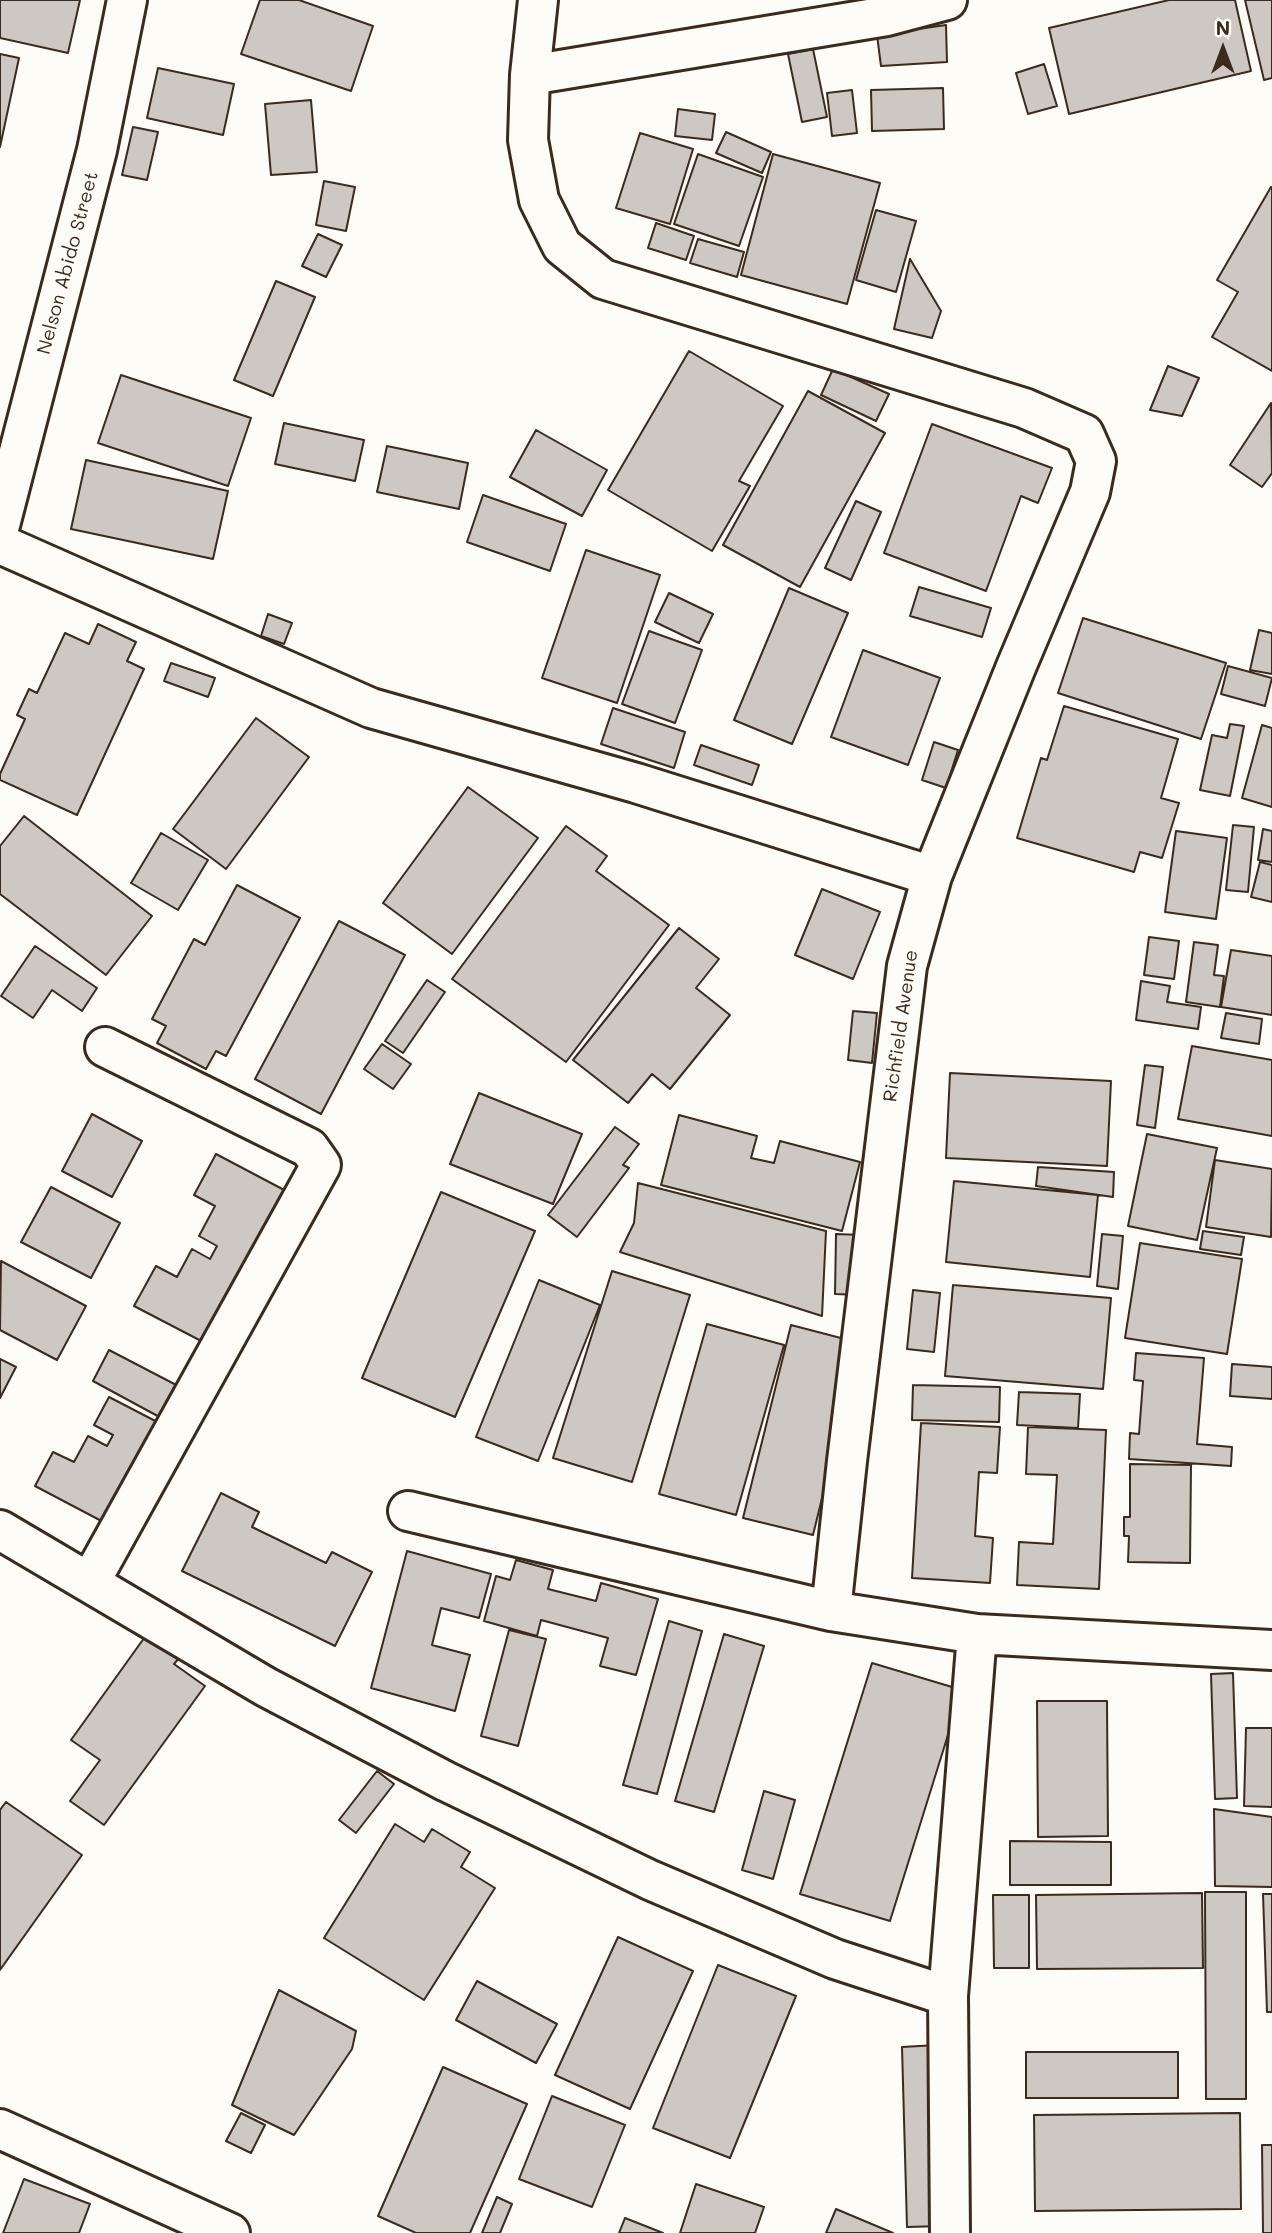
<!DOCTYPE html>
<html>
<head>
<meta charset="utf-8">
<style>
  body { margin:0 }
  #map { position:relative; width:1272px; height:2233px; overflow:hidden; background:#fdfcf7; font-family:Mali,sans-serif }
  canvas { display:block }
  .north { position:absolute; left:1188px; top:14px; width:70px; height:70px; -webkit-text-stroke:5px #fdfcf7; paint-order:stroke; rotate:0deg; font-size:19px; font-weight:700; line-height:28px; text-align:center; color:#3b2a1e }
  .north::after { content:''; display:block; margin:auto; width:24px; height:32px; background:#3b2a1e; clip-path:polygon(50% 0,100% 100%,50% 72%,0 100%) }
</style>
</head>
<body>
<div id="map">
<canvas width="1272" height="2233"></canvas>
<div class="north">N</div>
</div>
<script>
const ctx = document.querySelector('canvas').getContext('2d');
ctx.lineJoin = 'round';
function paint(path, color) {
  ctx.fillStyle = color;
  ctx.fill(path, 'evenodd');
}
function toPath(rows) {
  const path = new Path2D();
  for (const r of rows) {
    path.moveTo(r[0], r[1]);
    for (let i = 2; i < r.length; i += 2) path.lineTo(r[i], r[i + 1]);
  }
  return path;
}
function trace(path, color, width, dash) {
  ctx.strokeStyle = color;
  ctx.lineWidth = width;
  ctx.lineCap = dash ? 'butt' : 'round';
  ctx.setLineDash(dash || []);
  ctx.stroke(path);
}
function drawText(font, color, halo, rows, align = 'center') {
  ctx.font = font + ' Mali,sans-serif';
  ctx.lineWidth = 6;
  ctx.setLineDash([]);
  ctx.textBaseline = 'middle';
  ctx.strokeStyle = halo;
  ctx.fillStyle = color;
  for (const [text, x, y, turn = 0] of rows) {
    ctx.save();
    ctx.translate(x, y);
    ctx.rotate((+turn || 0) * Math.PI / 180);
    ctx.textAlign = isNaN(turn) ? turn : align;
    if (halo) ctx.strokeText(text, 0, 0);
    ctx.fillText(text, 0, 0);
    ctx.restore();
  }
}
const building = toPath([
  [0,0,80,0,68,53,0,38,0,0],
  [260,0,299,0,373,26,351,91,241,54,260,0],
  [1169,0,1235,0,1251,71,1069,114,1049,28,1169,0],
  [1245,0,1272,0,1272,78,1264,80,1245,0],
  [946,25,947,62,881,66,877,35,946,25],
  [813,49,827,117,802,122,788,54,813,49],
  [0,54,19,58,0,147,0,54],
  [1044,64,1057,106,1028,114,1016,73,1044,64],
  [158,68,234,84,223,135,147,118,158,68],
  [943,88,944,129,872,131,871,90,943,88],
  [852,90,857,133,832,136,827,93,852,90],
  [311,100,317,172,271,175,265,104,311,100],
  [678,109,715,114,712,140,675,136,678,109],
  [133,127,158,132,147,180,122,175,133,127],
  [726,132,771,152,762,173,716,153,726,132],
  [640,133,693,149,670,224,616,208,640,133],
  [698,154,763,177,739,246,674,224,698,154],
  [773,154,880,183,847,304,741,275,773,154],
  [324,181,355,187,346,231,316,225,324,181],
  [1271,187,1272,188,1272,371,1212,337,1238,292,1217,280,1271,187],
  [876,210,916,221,896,292,856,280,876,210],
  [656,223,694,236,686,260,648,248,656,223],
  [318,234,342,245,326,277,302,266,318,234],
  [698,239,744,252,737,277,690,263,698,239],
  [910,259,941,311,932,338,894,329,910,259],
  [276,281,315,297,273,396,234,380,276,281],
  [689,351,783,406,739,481,750,486,712,551,608,490,689,351],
  [1168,366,1199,378,1182,416,1150,410,1168,366],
  [833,369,889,394,876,421,821,395,833,369],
  [121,375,251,418,228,486,98,443,121,375],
  [808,391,885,433,800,587,723,545,808,391],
  [1271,403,1272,473,1262,487,1230,465,1271,403],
  [284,423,364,440,355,481,275,464,284,423],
  [932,424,1052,468,1038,503,1021,496,986,591,884,553,932,424],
  [536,430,607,470,582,516,510,477,536,430],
  [387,446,468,463,459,509,377,492,387,446],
  [86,460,228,491,213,559,71,529,86,460],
  [483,495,566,524,550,571,467,542,483,495],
  [856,501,881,512,851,580,825,568,856,501],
  [586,550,660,575,617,703,542,678,586,550],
  [919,587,991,608,982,637,910,616,919,587],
  [789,588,848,613,792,744,734,720,789,588],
  [669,593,713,614,699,643,655,622,669,593],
  [268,614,292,623,284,644,261,636,268,614],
  [1083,618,1226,663,1201,739,1058,693,1083,618],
  [98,624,136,642,127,661,144,669,77,815,0,780,0,774,25,719,17,715,29,689,37,693,65,633,89,644,98,624],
  [1259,630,1272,633,1272,674,1250,670,1259,630],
  [649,631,702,650,675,723,622,704,649,631],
  [863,650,940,678,908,765,831,737,863,650],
  [171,663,215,678,208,697,164,681,171,663],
  [1228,666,1272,678,1265,706,1221,694,1228,666],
  [1064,706,1178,739,1161,798,1179,803,1162,858,1140,852,1134,872,1017,838,1041,758,1047,760,1064,706],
  [613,708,685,732,674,768,601,744,613,708],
  [256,718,309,757,226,869,173,829,256,718],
  [1230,724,1244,726,1230,796,1200,790,1212,735,1227,738,1230,724],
  [1262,725,1272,728,1272,807,1242,798,1262,725],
  [934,742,958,750,946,788,922,780,934,742],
  [701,745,759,765,752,785,694,765,701,745],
  [468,787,538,838,452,954,383,903,468,787],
  [24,816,152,916,106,975,0,894,0,846,24,816],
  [1233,825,1254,827,1248,892,1226,890,1233,825],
  [566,826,607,856,596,871,669,925,566,1062,452,979,566,826],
  [1263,829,1272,831,1272,862,1258,860,1263,829],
  [1176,831,1227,838,1216,919,1165,912,1176,831],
  [161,833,208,860,178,910,131,883,161,833],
  [1260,862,1272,865,1272,902,1251,897,1260,862],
  [237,885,300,918,226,1056,216,1051,206,1069,157,1043,166,1026,152,1019,194,939,205,945,237,885],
  [822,889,880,912,853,979,795,955,822,889],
  [339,921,405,955,321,1114,255,1079,339,921],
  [679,928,719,959,696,988,730,1015,670,1089,652,1074,628,1103,573,1060,679,928],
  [1149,937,1179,941,1174,979,1144,975,1149,937],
  [1194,942,1218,945,1214,975,1224,976,1220,1007,1186,1002,1194,942],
  [35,946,97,988,82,1011,52,990,33,1018,1,996,35,946],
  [1231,950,1272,956,1272,1015,1221,1007,1231,950],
  [427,980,445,992,403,1053,385,1041,427,980],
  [1141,981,1170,986,1167,1002,1201,1007,1198,1029,1136,1020,1141,981],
  [853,1011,877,1013,872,1063,848,1060,853,1011],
  [1226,1013,1262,1019,1259,1044,1221,1038,1226,1013],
  [382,1044,411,1064,393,1089,364,1069,382,1044],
  [1192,1046,1272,1060,1272,1136,1178,1119,1192,1046],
  [1145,1065,1163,1067,1155,1128,1137,1125,1145,1065],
  [950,1073,1111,1081,1107,1166,946,1158,950,1073],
  [479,1093,582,1134,553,1204,450,1164,479,1093],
  [92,1114,142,1141,112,1197,62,1171,92,1114],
  [679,1115,757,1136,751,1158,774,1163,780,1141,860,1162,842,1231,661,1185,679,1115],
  [615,1127,639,1144,623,1165,629,1168,577,1237,548,1215,615,1127],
  [1147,1134,1217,1148,1197,1240,1128,1226,1147,1134],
  [216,1154,288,1192,207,1344,134,1306,156,1266,177,1277,192,1249,210,1259,217,1246,199,1236,215,1206,194,1195,216,1154],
  [1215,1160,1272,1169,1271,1237,1206,1227,1215,1160],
  [1038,1167,1114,1172,1113,1197,1036,1186,1038,1167],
  [954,1181,1098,1195,1090,1277,946,1262,954,1181],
  [638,1183,826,1231,822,1316,620,1252,634,1223,638,1183],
  [51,1187,120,1223,91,1278,21,1242,51,1187],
  [441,1192,535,1231,455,1417,362,1378,441,1192],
  [1203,1231,1244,1237,1241,1255,1200,1249,1203,1231],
  [836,1234,862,1235,860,1295,835,1294,836,1234],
  [1102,1234,1123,1236,1118,1289,1097,1286,1102,1234],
  [1140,1243,1242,1259,1227,1354,1125,1338,1140,1243],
  [1,1261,86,1306,57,1360,0,1330,1,1261],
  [612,1271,690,1295,632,1482,553,1458,612,1271],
  [539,1280,600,1305,538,1461,476,1437,539,1280],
  [953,1285,1111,1298,1103,1389,945,1376,953,1285],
  [913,1290,940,1293,934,1352,907,1349,913,1290],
  [707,1324,784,1345,736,1515,659,1494,707,1324],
  [791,1325,860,1343,813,1535,743,1518,791,1325],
  [109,1350,182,1388,165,1420,93,1381,109,1350],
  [1136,1353,1204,1358,1197,1444,1232,1447,1231,1466,1129,1459,1130,1433,1139,1434,1143,1381,1134,1380,1136,1353],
  [0,1359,16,1367,0,1398,0,1359],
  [1232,1364,1272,1367,1272,1399,1230,1396,1232,1364],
  [913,1385,1000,1387,999,1422,912,1420,913,1385],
  [1019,1392,1080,1394,1078,1428,1017,1425,1019,1392],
  [109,1397,165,1426,111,1526,35,1486,53,1452,74,1462,88,1436,107,1446,113,1435,94,1425,109,1397],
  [921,1423,1000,1427,997,1473,979,1472,975,1536,993,1538,990,1583,912,1578,921,1423],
  [1028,1427,1106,1430,1099,1589,1017,1585,1019,1542,1053,1544,1057,1475,1026,1474,1028,1427],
  [1130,1464,1191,1465,1190,1563,1128,1562,1129,1536,1124,1536,1124,1517,1130,1517,1130,1464],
  [221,1493,259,1512,252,1527,326,1563,332,1552,372,1572,335,1646,182,1571,221,1493],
  [407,1551,491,1574,479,1618,441,1608,432,1645,470,1655,455,1711,371,1688,407,1551],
  [516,1560,553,1570,548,1589,596,1601,601,1583,658,1599,636,1675,600,1666,608,1638,541,1620,537,1636,484,1621,496,1576,510,1580,516,1560],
  [669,1621,702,1631,657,1794,623,1785,669,1621],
  [509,1630,546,1639,518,1746,481,1736,509,1630],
  [147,1634,180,1657,174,1664,205,1686,104,1825,70,1801,100,1760,71,1740,147,1634],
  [724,1634,764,1646,714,1812,675,1801,724,1634],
  [872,1663,962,1690,890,1921,800,1894,872,1663],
  [1233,1673,1237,1798,1215,1799,1211,1674,1233,1673],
  [1037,1701,1107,1701,1108,1836,1038,1837,1037,1701],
  [1246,1728,1272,1728,1272,1807,1244,1806,1246,1728],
  [377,1771,394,1784,356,1833,339,1820,377,1771],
  [764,1791,795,1800,773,1879,742,1870,764,1791],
  [6,1802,82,1855,0,1970,0,1810,6,1802],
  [1214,1809,1272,1817,1272,1887,1215,1886,1214,1809],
  [395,1824,424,1842,432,1829,470,1852,461,1867,495,1888,424,2000,324,1938,395,1824],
  [1010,1841,1111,1842,1111,1885,1010,1885,1010,1841],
  [1205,1892,1246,1892,1246,2099,1206,2099,1205,1892],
  [1202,1893,1203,1968,1037,1969,1036,1895,1202,1893],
  [1263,1894,1272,1894,1272,2012,1267,2012,1263,1894],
  [993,1895,1029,1895,1029,1968,994,1968,993,1895],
  [618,1937,693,1971,630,2109,555,2075,618,1937],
  [718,1965,796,1996,730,2158,653,2128,718,1965],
  [477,1981,557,2024,536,2063,456,2020,477,1981],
  [279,1990,356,2031,352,2049,294,2135,232,2105,279,1990],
  [938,2045,943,2226,907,2227,902,2047,938,2045],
  [1026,2052,1178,2052,1178,2098,1026,2098,1026,2052],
  [443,2067,527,2104,470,2233,416,2233,378,2216,443,2067],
  [552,2096,625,2125,592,2207,519,2179,552,2096],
  [241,2113,265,2125,251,2153,226,2141,241,2113],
  [1240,2113,1241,2209,1035,2211,1034,2115,1240,2113],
  [1262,2145,1272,2145,1272,2233,1263,2233,1262,2145],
  [24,2179,90,2204,79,2233,3,2233,24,2179],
  [696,2184,764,2207,755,2233,680,2233,696,2184],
  [497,2197,512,2204,500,2233,482,2233,497,2197],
  [836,2209,893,2233,826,2233,836,2209],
  [625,2218,663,2233,619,2233,625,2218]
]);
const minor = toPath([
  [538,0,530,75,528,140,539,200,562,246,603,279,1024,408,1084,434,1096,461,1090,492,1016,667,932,876,907,966,847,1461,831,1611],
  [530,75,887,16,947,0],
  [0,525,97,150,127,0],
  [0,544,371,708,636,783,932,876],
  [408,1511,831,1611,977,1634],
  [0,1530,266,1687,445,1781,650,1880,835,1959,948,1996],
  [90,1582,321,1165,309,1148,105,1047],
  [0,2129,230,2233],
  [950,2233,948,1996,977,1634,1272,1650]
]);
const streetNames = [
  ["Nelson Abido Street",68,263,-75],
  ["Richfield Avenue",901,1026,-82]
];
paint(building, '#cdc8c2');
trace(building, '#3b2a1e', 2);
trace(minor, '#3b2a1e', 44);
trace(minor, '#fdfcf7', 38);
drawText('19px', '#3b2a1e', '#fdfcf7', streetNames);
</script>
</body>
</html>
